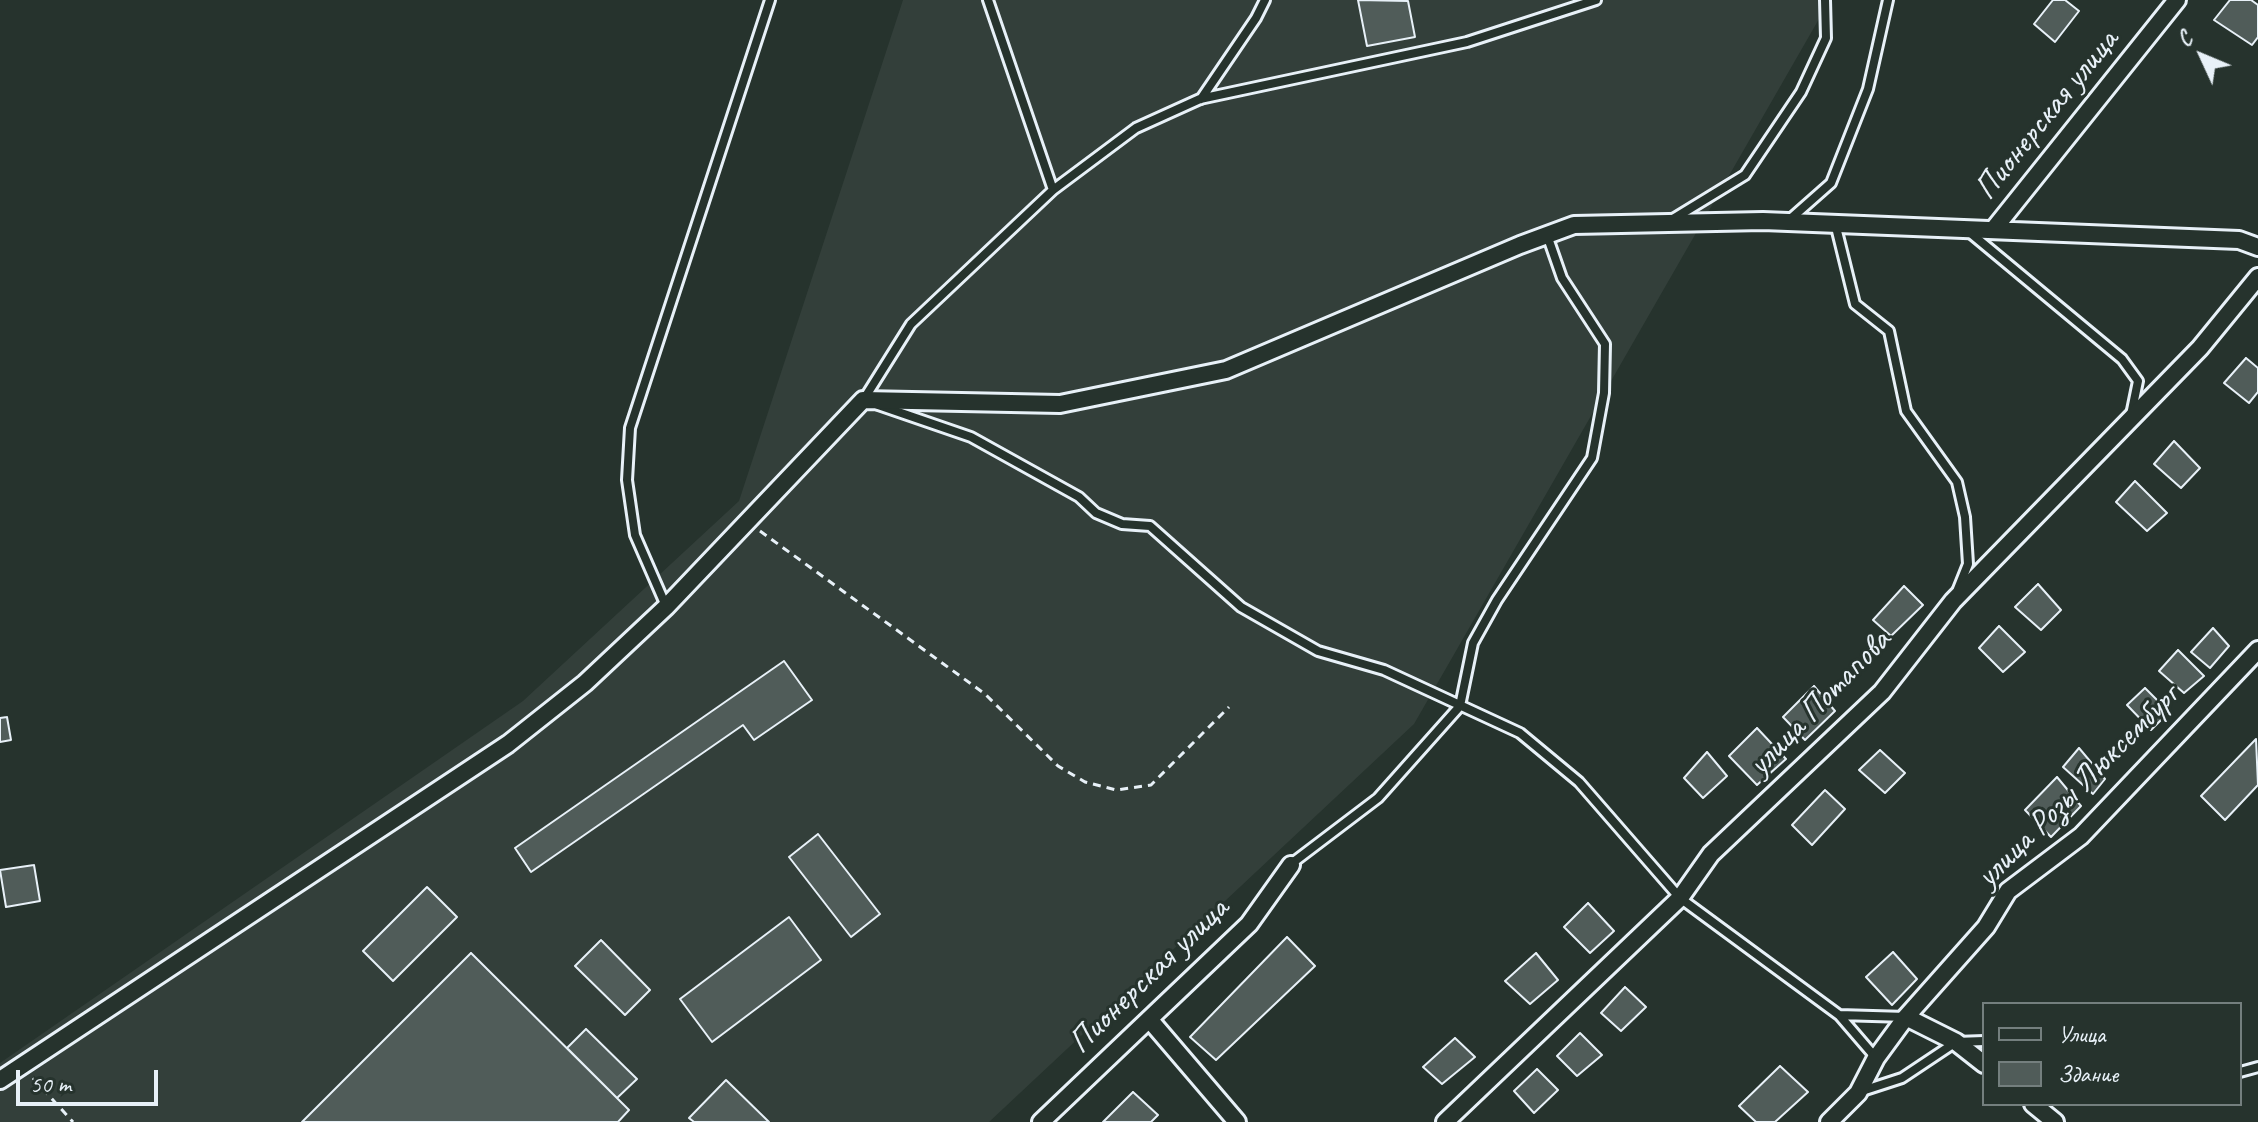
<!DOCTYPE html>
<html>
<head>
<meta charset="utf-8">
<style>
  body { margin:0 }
  #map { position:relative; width:2258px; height:1122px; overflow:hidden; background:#26332d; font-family:Caveat,sans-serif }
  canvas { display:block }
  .legend { position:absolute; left:1982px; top:1002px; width:260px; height:104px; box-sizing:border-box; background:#26332d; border:2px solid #747f7e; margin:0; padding:10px 14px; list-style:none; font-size:24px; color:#e8f1f8 }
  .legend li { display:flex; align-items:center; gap:16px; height:40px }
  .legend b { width:40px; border:2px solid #747f7e }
  .north { position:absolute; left:2162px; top:16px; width:80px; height:80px; -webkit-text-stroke:6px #26332d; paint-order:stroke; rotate:314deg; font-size:22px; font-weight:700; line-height:32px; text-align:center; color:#e8f1f8 }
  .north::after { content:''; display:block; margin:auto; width:28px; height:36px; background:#e8f1f8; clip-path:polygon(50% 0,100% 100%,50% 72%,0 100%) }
  .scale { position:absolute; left:16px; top:1070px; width:142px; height:36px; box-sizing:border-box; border:4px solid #e8f1f8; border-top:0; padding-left:10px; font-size:24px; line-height:28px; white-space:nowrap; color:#e8f1f8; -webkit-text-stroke:6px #26332d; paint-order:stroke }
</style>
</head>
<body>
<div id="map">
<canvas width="2258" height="1122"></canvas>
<ul class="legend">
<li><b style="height:10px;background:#26332d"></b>Улица</li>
<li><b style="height:22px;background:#505c59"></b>Здание</li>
</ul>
<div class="north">С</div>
<div class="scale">50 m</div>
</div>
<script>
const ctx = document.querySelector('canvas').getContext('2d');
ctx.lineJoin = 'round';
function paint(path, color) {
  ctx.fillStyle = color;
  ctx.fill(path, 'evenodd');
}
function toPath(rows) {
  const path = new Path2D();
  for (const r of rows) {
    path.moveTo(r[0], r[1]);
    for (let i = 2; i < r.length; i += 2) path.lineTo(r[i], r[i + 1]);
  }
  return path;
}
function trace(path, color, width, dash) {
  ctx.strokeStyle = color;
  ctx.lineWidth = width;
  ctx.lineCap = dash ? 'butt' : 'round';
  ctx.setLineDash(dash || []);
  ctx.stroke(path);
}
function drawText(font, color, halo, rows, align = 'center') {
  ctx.font = font + ' Caveat,sans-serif';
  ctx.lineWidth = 6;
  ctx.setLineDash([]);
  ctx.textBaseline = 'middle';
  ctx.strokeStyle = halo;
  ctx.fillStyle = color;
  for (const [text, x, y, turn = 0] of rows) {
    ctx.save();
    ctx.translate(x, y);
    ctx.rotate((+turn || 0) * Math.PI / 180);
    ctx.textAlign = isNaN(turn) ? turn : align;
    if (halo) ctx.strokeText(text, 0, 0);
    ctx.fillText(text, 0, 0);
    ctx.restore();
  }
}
const built = toPath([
  [903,0,1826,0,1827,5,1414,724,989,1122,0,1122,0,1063,523,701,739,501]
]);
const building = toPath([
  [1358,0,1408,1,1415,37,1367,46,1358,0],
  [2053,0,2065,0,2079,11,2055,42,2034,24,2053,0],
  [2230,0,2251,0,2258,5,2258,37,2252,45,2214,20,2230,0],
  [2246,358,2258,368,2258,392,2249,403,2224,383,2246,358],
  [2174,441,2200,468,2181,488,2154,464,2174,441],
  [2135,481,2167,513,2147,531,2116,502,2135,481],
  [2038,584,2061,610,2041,630,2015,607,2038,584],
  [1904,586,1923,605,1891,636,1873,620,1904,586],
  [1999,626,2025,652,2003,672,1979,648,1999,626],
  [2213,628,2229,646,2210,668,2191,652,2213,628],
  [2178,650,2204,676,2184,693,2159,671,2178,650],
  [784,661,812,700,754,740,743,725,531,872,515,848,784,661],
  [1814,686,1835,711,1805,740,1783,717,1814,686],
  [2145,688,2169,712,2151,730,2127,705,2145,688],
  [7,717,11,740,0,742,0,718,7,717],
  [1757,728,1786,759,1757,785,1729,756,1757,728],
  [2256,739,2258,785,2225,820,2201,796,2256,739],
  [2079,748,2105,779,2093,794,2063,767,2079,748],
  [1880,750,1905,773,1885,793,1859,770,1880,750],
  [1707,752,1727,776,1703,798,1684,778,1707,752],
  [2057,777,2081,806,2051,837,2025,810,2057,777],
  [1825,790,1845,809,1812,845,1792,825,1825,790],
  [818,834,880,914,851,937,789,857,818,834],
  [34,865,40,901,6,907,0,870,34,865],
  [427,887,457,917,393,981,363,951,427,887],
  [1588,903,1614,931,1590,953,1564,927,1588,903],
  [789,917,821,960,712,1042,680,999,789,917],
  [1287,937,1315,966,1216,1060,1190,1037,1287,937],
  [601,940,650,990,625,1015,575,966,601,940],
  [1893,952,1917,979,1892,1005,1866,977,1893,952],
  [471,953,629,1110,618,1122,302,1122,471,953],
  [1536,953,1558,980,1530,1004,1505,981,1536,953],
  [1625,987,1646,1007,1621,1031,1601,1013,1625,987],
  [586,1029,637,1079,617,1098,567,1048,586,1029],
  [1580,1033,1602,1055,1577,1076,1557,1056,1580,1033],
  [1455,1038,1475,1057,1442,1084,1423,1067,1455,1038],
  [1780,1066,1808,1092,1775,1122,1756,1122,1739,1106,1780,1066],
  [1537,1069,1558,1090,1534,1113,1514,1091,1537,1069],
  [726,1080,769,1122,694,1122,689,1118,726,1080],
  [1133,1092,1158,1115,1151,1122,1103,1122,1133,1092]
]);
const path = toPath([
  [760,531,985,694,1058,766,1085,782,1116,790,1151,785,1229,707],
  [33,1078,73,1122]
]);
const service = toPath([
  [988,0,1053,190],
  [1201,99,1256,18,1265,0],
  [1673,219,1745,175,1801,92,1826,38,1825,0],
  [1788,221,1831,183,1868,89,1888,0],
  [1835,223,1855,304,1889,331,1906,411,1957,482,1965,517,1968,564,1958,589],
  [1968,231,2122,359,2138,381,2131,415],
  [864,399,911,324,1053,190,1136,128,1200,99,1467,42,1596,0],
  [878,405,971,437,1079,497,1096,513,1122,524,1150,526,1241,607,1318,651,1384,670,1520,733,1579,782,1680,898,1839,1015,1876,1058],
  [666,606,635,535,627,480,630,428,770,0],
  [1291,864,1378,798,1460,706,1473,643,1497,600,1592,458,1604,393,1605,344,1562,278,1547,235],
  [1839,1015,1906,1017],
  [2240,1072,2258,1067],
  [1859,1092,1902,1078,1956,1042,1984,1041]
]);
const minor = toPath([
  [1993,230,2177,0],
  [1906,1017,1956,1042,1984,1064],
  [1149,1019,1237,1122],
  [0,1080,508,744,585,683,666,607,863,400,1060,404,1226,370,1520,245,1574,225,1763,221,2239,240,2258,247],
  [2033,1104,2055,1122],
  [1041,1122,1249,924,1291,865],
  [1445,1122,1680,898,1711,854,1882,692,1953,601,2200,348,2258,277],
  [1829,1122,1858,1093,1876,1058,1906,1017,1986,927,2008,891,2081,836,2258,650]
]);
const streetNames = [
  ["Пионерская улица",2047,115,-51],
  ["улица Потапова",1820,703,-46],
  ["улица Розы Люксембург",2078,787,-45],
  ["Пионерская улица",1149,976,-44]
];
paint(built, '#333f3a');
paint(building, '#505c59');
trace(building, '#e8f1f8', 2);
trace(service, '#e8f1f8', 14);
trace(minor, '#e8f1f8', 22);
trace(path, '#e8f1f8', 3, [8, 6]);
trace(service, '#26332d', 8);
trace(minor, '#26332d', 16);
drawText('34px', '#e8f1f8', '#26332d', streetNames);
</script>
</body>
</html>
